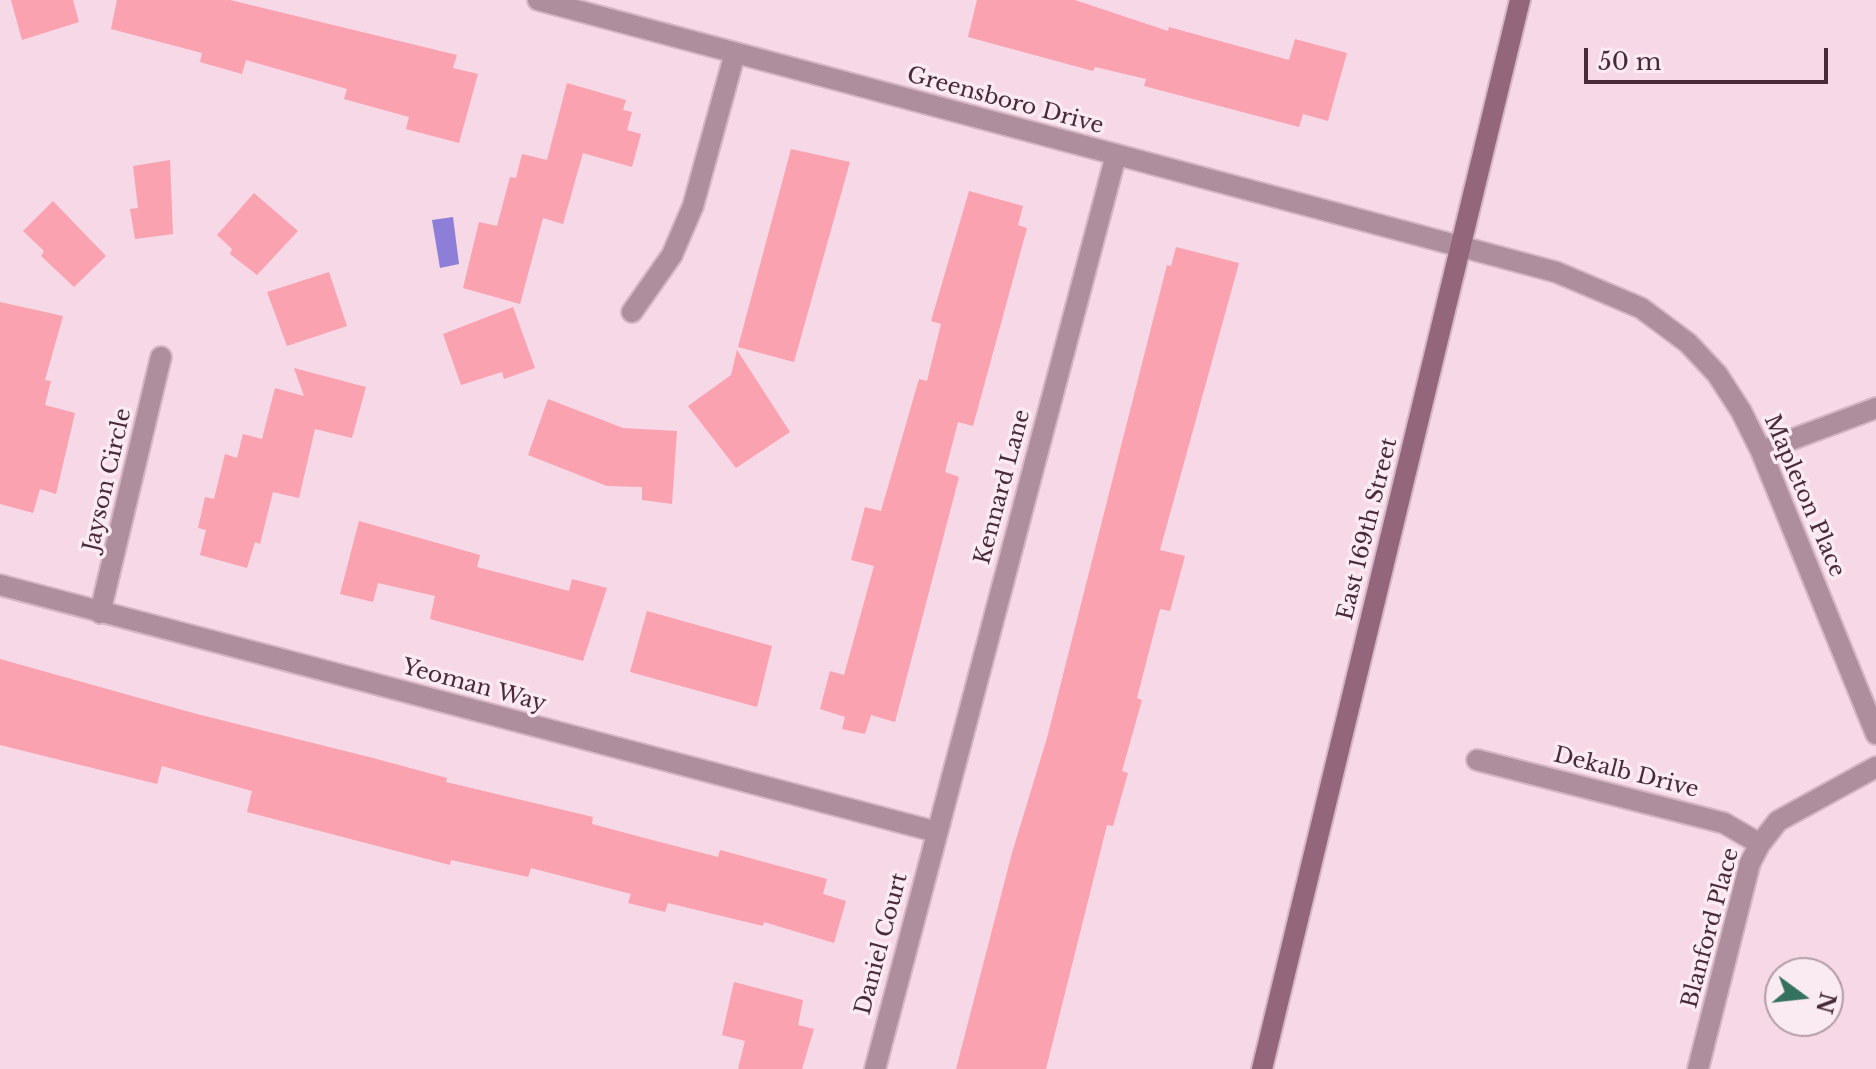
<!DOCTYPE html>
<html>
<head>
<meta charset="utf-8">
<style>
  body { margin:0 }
  #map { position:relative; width:1876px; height:1069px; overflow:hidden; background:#f7d8e6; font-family:"Libre Baskerville",serif }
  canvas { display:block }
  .north { position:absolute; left:1764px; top:957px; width:80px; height:80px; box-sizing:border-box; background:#faeaf1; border:2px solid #b39da7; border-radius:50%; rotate:105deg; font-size:22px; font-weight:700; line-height:32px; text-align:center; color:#482a39 }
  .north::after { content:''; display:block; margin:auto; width:28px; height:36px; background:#34725e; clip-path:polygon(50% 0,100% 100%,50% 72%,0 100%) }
  .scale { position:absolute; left:1584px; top:48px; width:244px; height:36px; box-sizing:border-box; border:4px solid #482a39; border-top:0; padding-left:10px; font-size:24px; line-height:28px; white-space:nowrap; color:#482a39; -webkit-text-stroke:6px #faeaf1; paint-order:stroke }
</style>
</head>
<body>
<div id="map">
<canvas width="1876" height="1069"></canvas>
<div class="north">N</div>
<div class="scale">50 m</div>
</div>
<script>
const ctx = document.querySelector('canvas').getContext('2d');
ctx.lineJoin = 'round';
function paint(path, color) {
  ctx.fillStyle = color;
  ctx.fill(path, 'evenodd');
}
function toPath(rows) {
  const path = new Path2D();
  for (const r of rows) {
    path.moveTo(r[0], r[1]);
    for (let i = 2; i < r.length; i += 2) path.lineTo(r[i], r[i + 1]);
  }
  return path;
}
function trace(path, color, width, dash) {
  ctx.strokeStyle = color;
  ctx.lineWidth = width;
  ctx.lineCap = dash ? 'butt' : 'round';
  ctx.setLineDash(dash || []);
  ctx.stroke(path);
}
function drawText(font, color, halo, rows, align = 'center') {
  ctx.font = font + ' "Libre Baskerville",serif';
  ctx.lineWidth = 7;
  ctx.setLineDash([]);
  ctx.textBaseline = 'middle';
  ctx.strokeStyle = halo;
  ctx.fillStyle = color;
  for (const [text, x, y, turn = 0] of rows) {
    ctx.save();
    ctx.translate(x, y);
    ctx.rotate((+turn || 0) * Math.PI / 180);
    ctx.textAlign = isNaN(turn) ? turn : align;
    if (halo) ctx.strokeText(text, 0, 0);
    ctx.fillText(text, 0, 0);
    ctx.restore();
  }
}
const water = toPath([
  [453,217,459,264,440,268,432,220]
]);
const building = toPath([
  [11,0,73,0,79,22,22,40],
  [117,0,230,0,457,55,453,68,478,74,459,143,406,129,409,117,344,99,347,89,246,60,242,74,200,62,202,53,111,29],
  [977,0,1075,0,1168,31,1169,27,1289,60,1295,39,1347,53,1328,121,1303,114,1299,127,1144,86,1146,79,1095,67,1093,71,968,37],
  [567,83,626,100,623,110,632,112,627,130,641,134,632,167,583,153,563,224,543,218,520,304,463,288,479,222,497,226,510,177,516,178,522,154,547,160],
  [791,149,850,162,794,362,738,347],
  [170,160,173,234,135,239,130,209,138,208,133,166],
  [969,191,1023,206,1018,225,1027,228,973,426,958,422,945,472,959,477,895,722,871,715,865,734,842,729,845,717,820,709,830,671,844,675,874,566,851,560,865,507,881,511,919,379,927,381,941,324,931,321],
  [254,193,298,231,257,275,230,254,232,249,217,235],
  [53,201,106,256,74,287,41,256,44,251,23,231],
  [1176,247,1239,263,1160,550,1185,556,1170,611,1160,609,1137,698,1142,700,1122,771,1128,773,1113,826,1107,825,1046,1069,956,1069,1012,853,1047,738,1167,265,1171,266],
  [329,272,347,326,287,346,267,292],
  [0,302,63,316,45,380,51,381,45,405,75,413,56,494,40,489,33,513,0,504],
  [513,307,535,368,504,379,502,372,461,385,443,334],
  [737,350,790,432,736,468,688,406,731,375],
  [294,368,366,387,352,438,315,429,299,498,273,492,260,544,255,542,247,568,200,555,206,530,198,528,205,497,214,499,225,454,237,458,243,434,262,439,275,388,304,396],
  [548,399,623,428,677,431,672,504,642,500,642,487,607,486,528,455],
  [359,521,480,555,477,567,569,591,572,579,607,588,583,661,430,619,435,596,378,583,373,602,340,594],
  [647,611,772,646,757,707,630,672],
  [0,659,193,713,373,758,447,778,446,782,593,817,592,824,652,840,718,857,720,850,827,879,823,894,846,901,834,943,764,922,763,926,668,903,665,912,628,903,631,894,531,868,528,877,451,860,450,865,247,812,252,791,162,766,157,784,0,745],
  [734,982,803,1000,798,1025,814,1029,802,1069,738,1069,745,1041,722,1035]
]);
const street = toPath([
  [538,0,1556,272,1641,308,1688,343,1717,374,1741,411,1761,451,1876,734],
  [632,312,672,255,693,206,735,53],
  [1761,451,1876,408],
  [0,585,937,832],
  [100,613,161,357],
  [1477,760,1724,823,1760,844],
  [875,1069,1116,155],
  [1698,1069,1750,863,1760,844,1778,821,1876,767]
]);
const secondary = toPath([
  [1262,1069,1520,0]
]);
const streetNames = [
  ["Greensboro Drive",1005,101,15],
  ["Jayson Circle",108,480,-77],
  ["Kennard Lane",1003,487,-75],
  ["Mapleton Place",1804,496,67],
  ["East 169th Street",1368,529,-76],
  ["Yeoman Way",474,686,15],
  ["Dekalb Drive",1626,773,14],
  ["Blanford Place",1711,928,-75],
  ["Daniel Court",882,944,-75]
];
paint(water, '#8d7fd8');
paint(building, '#faa2b0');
trace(street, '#d4b5c3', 24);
trace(secondary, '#d4b5c3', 24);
trace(street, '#ae8e9d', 20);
trace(secondary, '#93667b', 20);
drawText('22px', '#482a39', '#faeaf1', streetNames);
</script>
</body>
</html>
